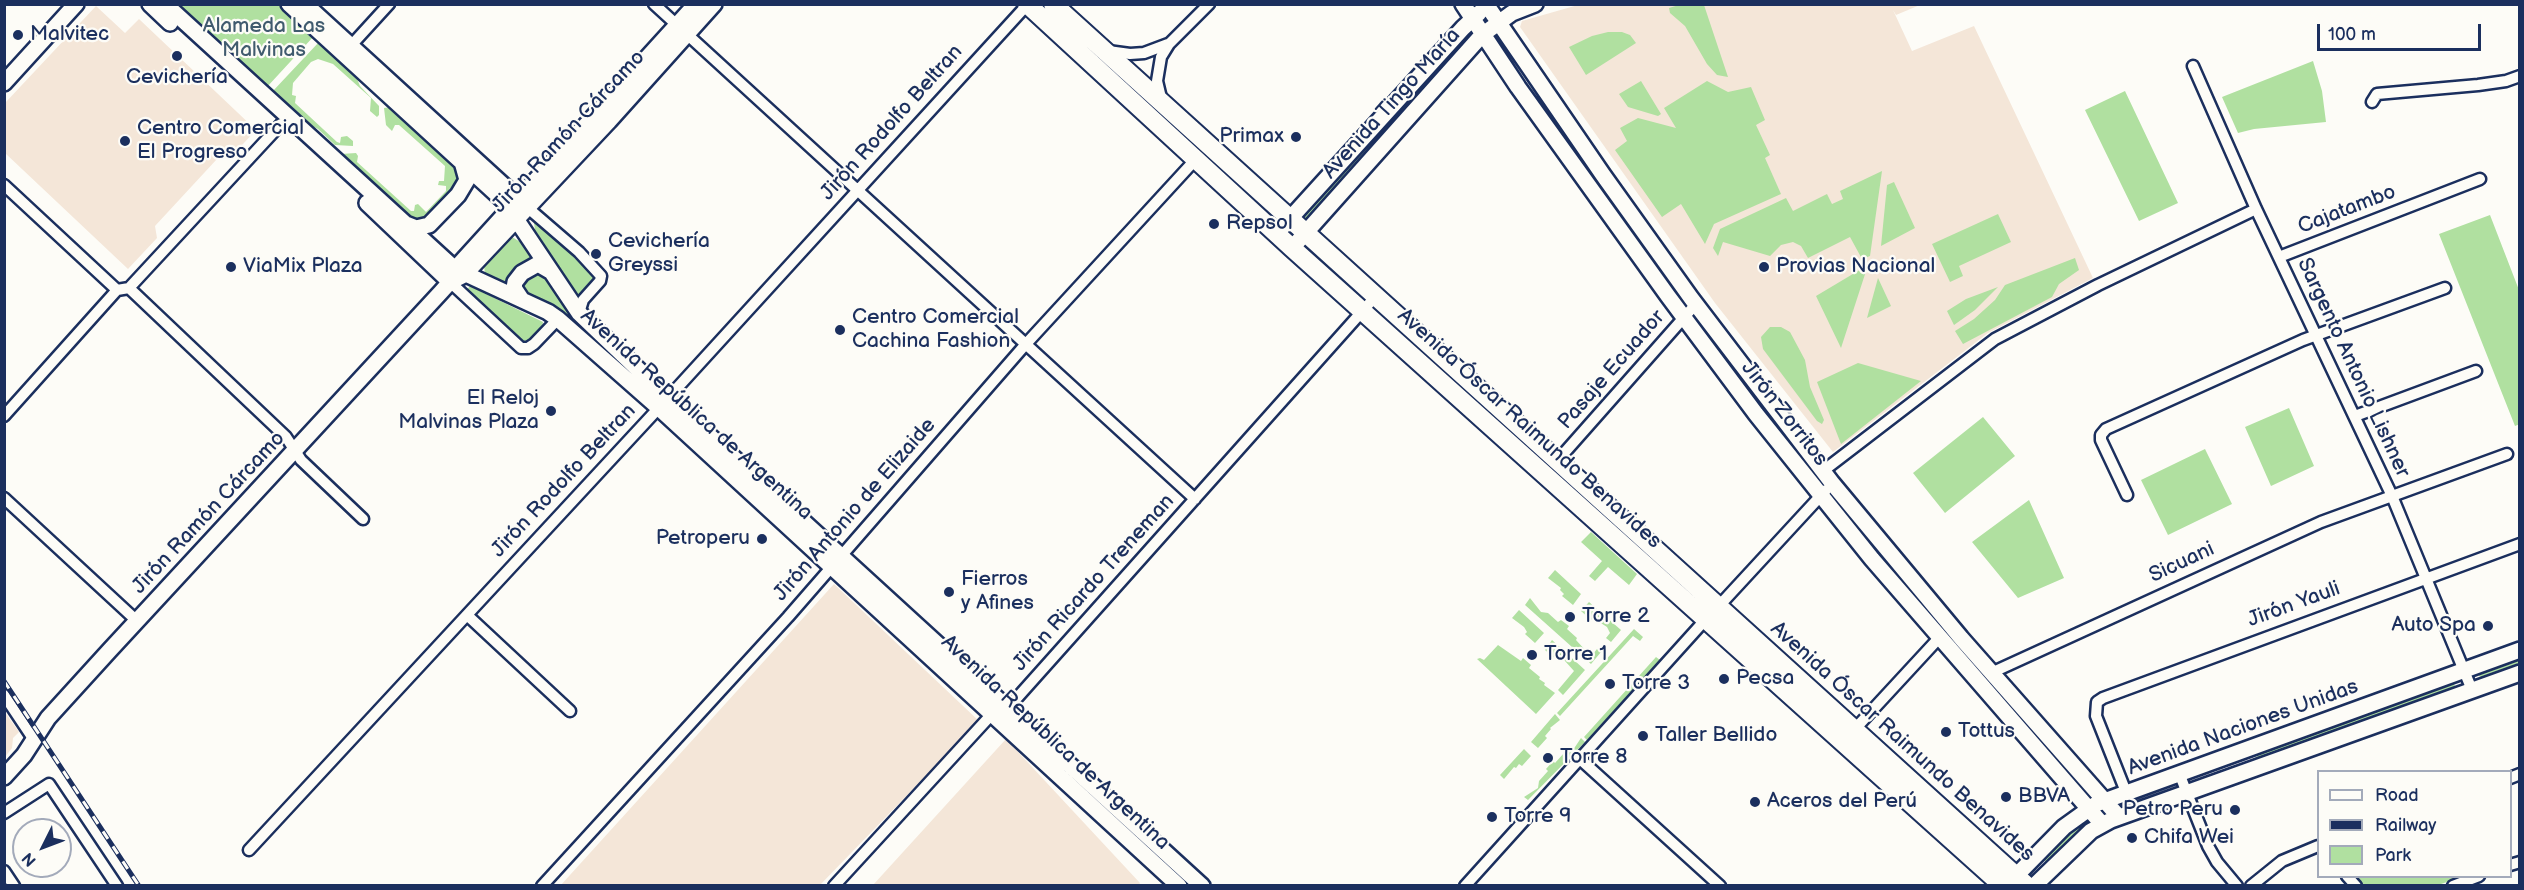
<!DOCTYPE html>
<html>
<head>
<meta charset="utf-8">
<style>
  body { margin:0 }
  #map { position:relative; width:2524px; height:890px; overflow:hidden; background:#fdfcf7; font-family:"Balsamiq Sans",sans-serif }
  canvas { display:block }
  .frame { position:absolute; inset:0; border:6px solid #1b2f5e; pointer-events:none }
  .legend { position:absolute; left:2317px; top:770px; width:195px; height:108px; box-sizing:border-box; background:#fdfcf7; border:2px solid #a3aaba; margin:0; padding:8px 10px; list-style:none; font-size:18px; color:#1b2f5e }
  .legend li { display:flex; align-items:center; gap:12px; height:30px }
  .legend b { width:30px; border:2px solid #a3aaba }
  .north { position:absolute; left:12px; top:818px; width:60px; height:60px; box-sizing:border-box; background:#fdfcf7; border:2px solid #a3aaba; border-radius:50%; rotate:228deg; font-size:16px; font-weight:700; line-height:24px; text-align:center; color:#1b2f5e }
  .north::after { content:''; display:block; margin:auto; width:21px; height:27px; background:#1b2f5e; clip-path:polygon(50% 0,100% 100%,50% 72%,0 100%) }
  .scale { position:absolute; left:2317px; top:24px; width:164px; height:27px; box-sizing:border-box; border:3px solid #1b2f5e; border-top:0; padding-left:8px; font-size:18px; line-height:21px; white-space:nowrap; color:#1b2f5e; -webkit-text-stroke:4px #fdfcf7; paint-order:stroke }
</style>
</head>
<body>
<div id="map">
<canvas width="2524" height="890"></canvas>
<div class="frame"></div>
<ul class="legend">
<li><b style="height:8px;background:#fdfcf7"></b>Road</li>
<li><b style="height:8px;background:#1b2f5e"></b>Railway</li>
<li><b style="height:16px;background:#b0e0a0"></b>Park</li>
</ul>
<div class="north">N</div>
<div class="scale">100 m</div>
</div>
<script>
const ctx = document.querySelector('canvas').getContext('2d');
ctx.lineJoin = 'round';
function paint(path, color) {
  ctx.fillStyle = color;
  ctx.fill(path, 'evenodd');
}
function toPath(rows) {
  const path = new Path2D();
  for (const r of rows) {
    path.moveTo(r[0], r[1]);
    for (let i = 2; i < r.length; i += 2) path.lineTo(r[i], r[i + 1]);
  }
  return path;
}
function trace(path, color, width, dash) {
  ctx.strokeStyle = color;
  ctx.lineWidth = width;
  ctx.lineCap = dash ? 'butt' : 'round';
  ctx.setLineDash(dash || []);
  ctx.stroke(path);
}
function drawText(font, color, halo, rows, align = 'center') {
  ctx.font = font + ' "Balsamiq Sans",sans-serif';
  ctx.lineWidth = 4.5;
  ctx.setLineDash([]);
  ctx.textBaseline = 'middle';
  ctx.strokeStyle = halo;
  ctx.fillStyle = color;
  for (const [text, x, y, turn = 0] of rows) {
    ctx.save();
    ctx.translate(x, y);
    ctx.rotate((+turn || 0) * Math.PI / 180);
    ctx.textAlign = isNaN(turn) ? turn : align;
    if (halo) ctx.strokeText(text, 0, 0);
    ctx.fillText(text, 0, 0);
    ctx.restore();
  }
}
const built = toPath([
  [1578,5,1920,5,1896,15,1893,10,1912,51,1974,26,2093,278,1988,333,1833,452,1715,303,1520,27,1522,21],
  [96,6,125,33,139,19,256,130,230,158,217,159,155,226,157,238,128,269,5,153,5,103],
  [834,584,979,721,820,885,560,886],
  [4,711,19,732,13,738,12,748,5,757],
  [1006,739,1140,883,1138,886,873,885]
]);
const green = toPath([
  [176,5,279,5,314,36,267,87],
  [1679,5,1704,5,1728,77,1717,75,1707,64,1685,26,1670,13,1669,8],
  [1608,32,1622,32,1630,35,1636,43,1586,75,1569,47,1592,36],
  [1462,38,1468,44,1306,223,1301,219],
  [319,42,355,74,360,86,379,106,379,115,377,117,370,111,371,98,333,64,318,59,311,62,293,83,292,95,296,96,295,103,337,142,340,143,341,137,347,136,353,141,353,146,335,145,318,129,303,121,272,92],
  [2313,61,2322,91,2326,122,2254,129,2238,133,2222,97],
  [1641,81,1661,114,1658,116,1628,107,1619,94],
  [1707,81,1728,92,1751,87,1765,120,1756,125,1770,155,1765,158,1781,194,1714,224,1705,244,1681,204,1662,217,1615,150,1627,141,1620,128,1638,118,1676,128,1664,108],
  [2125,91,2178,203,2139,221,2085,110],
  [391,107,455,166,459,173,456,184,426,216,418,220,409,219,341,154,356,153,358,156,357,162,411,211,414,211,415,205,418,204,426,212,446,191,446,186,438,185,439,181,444,181,445,166,399,125,395,125,392,131,386,125,384,108],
  [1882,171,1870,256,1862,259,1850,237,1808,258,1801,246,1793,242,1781,245,1770,256,1723,242,1718,256,1713,248,1720,229,1786,198,1793,211,1827,194,1832,204,1843,199,1840,191],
  [1894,182,1915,228,1881,246,1887,185],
  [1998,214,2011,242,1959,266,1963,276,1950,282,1932,244],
  [2490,215,2519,290,2520,424,2515,426,2439,234],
  [534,223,537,223,552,232,599,277,580,298,535,230],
  [512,237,522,243,572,319,485,274,484,266],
  [2075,258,2079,270,2059,284,2052,297,1963,344,1955,331,1974,319,1995,300,2005,285],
  [1868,265,1841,348,1816,296],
  [1878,278,1891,306,1867,318],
  [470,286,543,322,542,328,529,342,523,343,465,292],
  [1998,287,1975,310,1954,325,1947,311,1966,299],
  [1770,327,1781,327,1790,332,1805,360,1810,387,1824,420,1822,424,1817,421,1763,349,1761,337],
  [1858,363,1921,381,1841,444,1817,382],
  [2289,408,2314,466,2271,486,2245,427],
  [1983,417,2015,456,1945,513,1913,473],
  [2205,449,2232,504,2168,535,2141,480],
  [2029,500,2064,578,2018,598,1972,542],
  [1591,532,1637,574,1629,585,1608,567,1595,581,1589,576,1602,561,1581,542],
  [1555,570,1581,594,1573,605,1562,596,1564,594,1560,590,1561,588,1548,578],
  [1530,598,1541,612,1548,613,1558,622,1561,620,1569,626,1567,629,1577,638,1576,640,1587,652,1593,654,1597,649,1601,652,1591,664,1525,605],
  [1589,602,1621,630,1611,642,1606,638,1610,633,1607,627,1593,618,1591,620,1581,611],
  [1519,610,1544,633,1535,643,1525,634,1527,632,1524,627,1512,618],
  [1634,629,1643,637,1640,641,1633,636,1560,716,1557,713],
  [1552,640,1585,670,1563,695,1558,690,1574,671,1565,661,1553,657,1545,650],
  [1498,645,1521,661,1523,658,1531,665,1529,668,1540,677,1539,679,1545,683,1544,685,1555,693,1536,714,1477,659,1480,658,1484,660],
  [2519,656,2519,665,2483,678,2479,676,2479,670],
  [1656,657,1660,660,1587,740,1584,737],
  [2453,682,2455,686,2452,689,2208,775,2253,759,2273,746],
  [1555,714,1560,720,1550,728,1551,729,1545,736,1547,738,1538,748,1531,742],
  [1581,738,1585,742,1528,800,1524,797,1538,788,1539,781,1548,771,1546,769,1553,761,1555,763,1564,753,1566,754,1571,748,1573,750],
  [1524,749,1531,756,1522,766,1519,764,1516,768,1514,767,1504,779,1500,775],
  [2079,823,2085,829,2047,863,2042,858],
  [2455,876,2456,879,2438,885,2362,886,2351,877]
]);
const street = toPath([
  [654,4,1195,499],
  [347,50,389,4],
  [1108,51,1130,54,1144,53,1168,44],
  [2193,66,2256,209,2392,496,2472,690],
  [1161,98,1157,81,1161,57,1169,44,1209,4],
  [2372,102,2377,94,2478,85,2506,81,2520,76],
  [4,185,117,290],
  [528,208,579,252,601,276,600,281,583,300,579,313],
  [2279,257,2480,179],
  [450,282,521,348,528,348,534,344,558,319],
  [129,288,286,437,301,460,363,519],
  [4,416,117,290,129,288,281,124],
  [2355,416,2476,371],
  [1558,460,1695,305],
  [1823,471,1995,339,2098,285,2256,209],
  [2127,495,2101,440,2101,435,2106,429,2303,340,2445,288],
  [4,498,137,621],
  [1718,607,1826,490],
  [467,615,570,711],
  [1991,673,2321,522,2507,454],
  [4,695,34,740],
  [1854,730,1939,638],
  [1580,759,1720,886],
  [2179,773,2208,846,2217,862,2237,886],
  [2510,778,2520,774],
  [2126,792,2096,716,2097,702,2103,698,2520,544],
  [4,813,49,784,117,886],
  [249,850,668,398,1027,5],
  [2510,865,2520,862],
  [4,871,14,886],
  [2347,876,2356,886],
  [542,886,788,617,1025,345,1196,159],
  [834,886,992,714,1008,708,1375,297],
  [1465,886,1706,619],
  [2251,886,2282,861,2318,846],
  [2453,886,2479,876]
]);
const secondary = toPath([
  [150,4,170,23],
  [165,4,455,269,548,312,558,319,659,408,1179,886],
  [289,4,504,201,579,313,668,398,1202,886],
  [305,4,526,206],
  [1463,4,1518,87,1668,296,1756,414,1872,559,2102,824],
  [1486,4,1603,175,1691,298,1832,483,1961,638,2119,817],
  [4,83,76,4],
  [367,203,450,282],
  [406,224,416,228,429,225,458,195,467,180,462,162],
  [1277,233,1463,28,1479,13],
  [1292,248,1482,35,1512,13,1535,4],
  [452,277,455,269,696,4],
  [522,300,514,288,515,282,522,273,538,264,550,271],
  [4,777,24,755,48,718,109,651,441,292,450,282,464,275,609,121,714,4],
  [2008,884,2064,827,2096,804,2520,650],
  [2034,886,2091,831,2111,820,2520,673]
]);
const primary = toPath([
  [1027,4,1292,248,2003,886],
  [1053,4,2027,886]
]);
const rail = toPath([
  [4,681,139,886]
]);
const markers = [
  [18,35,6,"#1b2f5e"],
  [177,56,6,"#1b2f5e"],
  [1296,137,6,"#1b2f5e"],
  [125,141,6,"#1b2f5e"],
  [1214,224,6,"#1b2f5e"],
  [596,254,6,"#1b2f5e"],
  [231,267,6,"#1b2f5e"],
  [1764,267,6,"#1b2f5e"],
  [840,330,6,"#1b2f5e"],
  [551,411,6,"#1b2f5e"],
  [762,539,6,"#1b2f5e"],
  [949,592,6,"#1b2f5e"],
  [1570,617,6,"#1b2f5e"],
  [2488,626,6,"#1b2f5e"],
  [1532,655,6,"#1b2f5e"],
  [1724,679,6,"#1b2f5e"],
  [1610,684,6,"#1b2f5e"],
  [1946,732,6,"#1b2f5e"],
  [1643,736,6,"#1b2f5e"],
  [1548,758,6,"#1b2f5e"],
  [2006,797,6,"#1b2f5e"],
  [1755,802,6,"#1b2f5e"],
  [2235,810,6,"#1b2f5e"],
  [1492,817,6,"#1b2f5e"],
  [2132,838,6,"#1b2f5e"]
];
const parkNames = [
  ["Alameda Las",264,27],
  ["Malvinas",264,51]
];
const poiNames = [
  ["Malvitec",30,35],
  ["Cevichería",177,78,"center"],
  ["Centro Comercial",137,129],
  ["El Progreso",137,153],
  ["Primax",1284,137,"right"],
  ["Repsol",1226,224],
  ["Cevichería",608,242],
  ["Greyssi",608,266],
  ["ViaMix Plaza",243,267],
  ["Provias Nacional",1776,267],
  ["Centro Comercial",852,318],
  ["Cachina Fashion",852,342],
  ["El Reloj",539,399,"right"],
  ["Malvinas Plaza",539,423,"right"],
  ["Petroperu",750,539,"right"],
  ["Fierros",961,580],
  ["y Afines",961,604],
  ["Torre 2",1582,617],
  ["Auto Spa",2476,626,"right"],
  ["Torre 1",1544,655],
  ["Pecsa",1736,679],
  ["Torre 3",1622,684],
  ["Tottus",1958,732],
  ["Taller Bellido",1655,736],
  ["Torre 8",1560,758],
  ["BBVA",2018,797],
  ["Aceros del Perú",1767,802],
  ["Petro Peru",2223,810,"right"],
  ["Torre 9",1504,817],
  ["Chifa Wei",2144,838]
];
const streetNames = [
  ["Avenida Tingo María",1392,104,-48],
  ["Jirón Rodolfo Beltran",892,123,-48],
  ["Jirón Ramón Cárcamo",569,132,-47],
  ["Cajatambo",2347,210,-21],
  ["Sargento Antonio Lishner",2353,368,65],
  ["Pasaje Ecuador",1612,370,-49],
  ["Jirón Zorritos",1784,414,52],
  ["Avenida República de Argentina",696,415,42],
  ["Avenida Óscar Raimundo Benavides",1529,429,42],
  ["Jirón Rodolfo Beltran",564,481,-47],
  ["Jirón Antonio de Elizaide",855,510,-49],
  ["Jirón Ramón Cárcamo",209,513,-47],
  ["Sicuani",2182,563,-25],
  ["Jirón Ricardo Treneman",1094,583,-48],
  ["Jirón Yauli",2294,605,-20],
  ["Avenida Naciones Unidas",2243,728,-20],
  ["Avenida Óscar Raimundo Benavides",1902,742,42],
  ["Avenida República de Argentina",1055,743,43]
];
paint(built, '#f4e6d8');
paint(green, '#b0e0a0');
trace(street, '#1b2f5e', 15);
trace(secondary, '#1b2f5e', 20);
trace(primary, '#1b2f5e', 22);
trace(street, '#fdfcf7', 10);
trace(secondary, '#fdfcf7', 15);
trace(primary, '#fdfcf7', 18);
trace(rail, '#1b2f5e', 5);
trace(rail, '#fdfcf7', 3, [9]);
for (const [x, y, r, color] of markers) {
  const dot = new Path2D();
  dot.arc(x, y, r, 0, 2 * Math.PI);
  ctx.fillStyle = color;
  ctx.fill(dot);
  trace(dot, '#fdfcf7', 2);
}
drawText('21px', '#405b6e', '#fdfcf7', parkNames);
drawText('21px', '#1b2f5e', '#fdfcf7', poiNames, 'left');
drawText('21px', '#1b2f5e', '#fdfcf7', streetNames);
</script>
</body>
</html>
